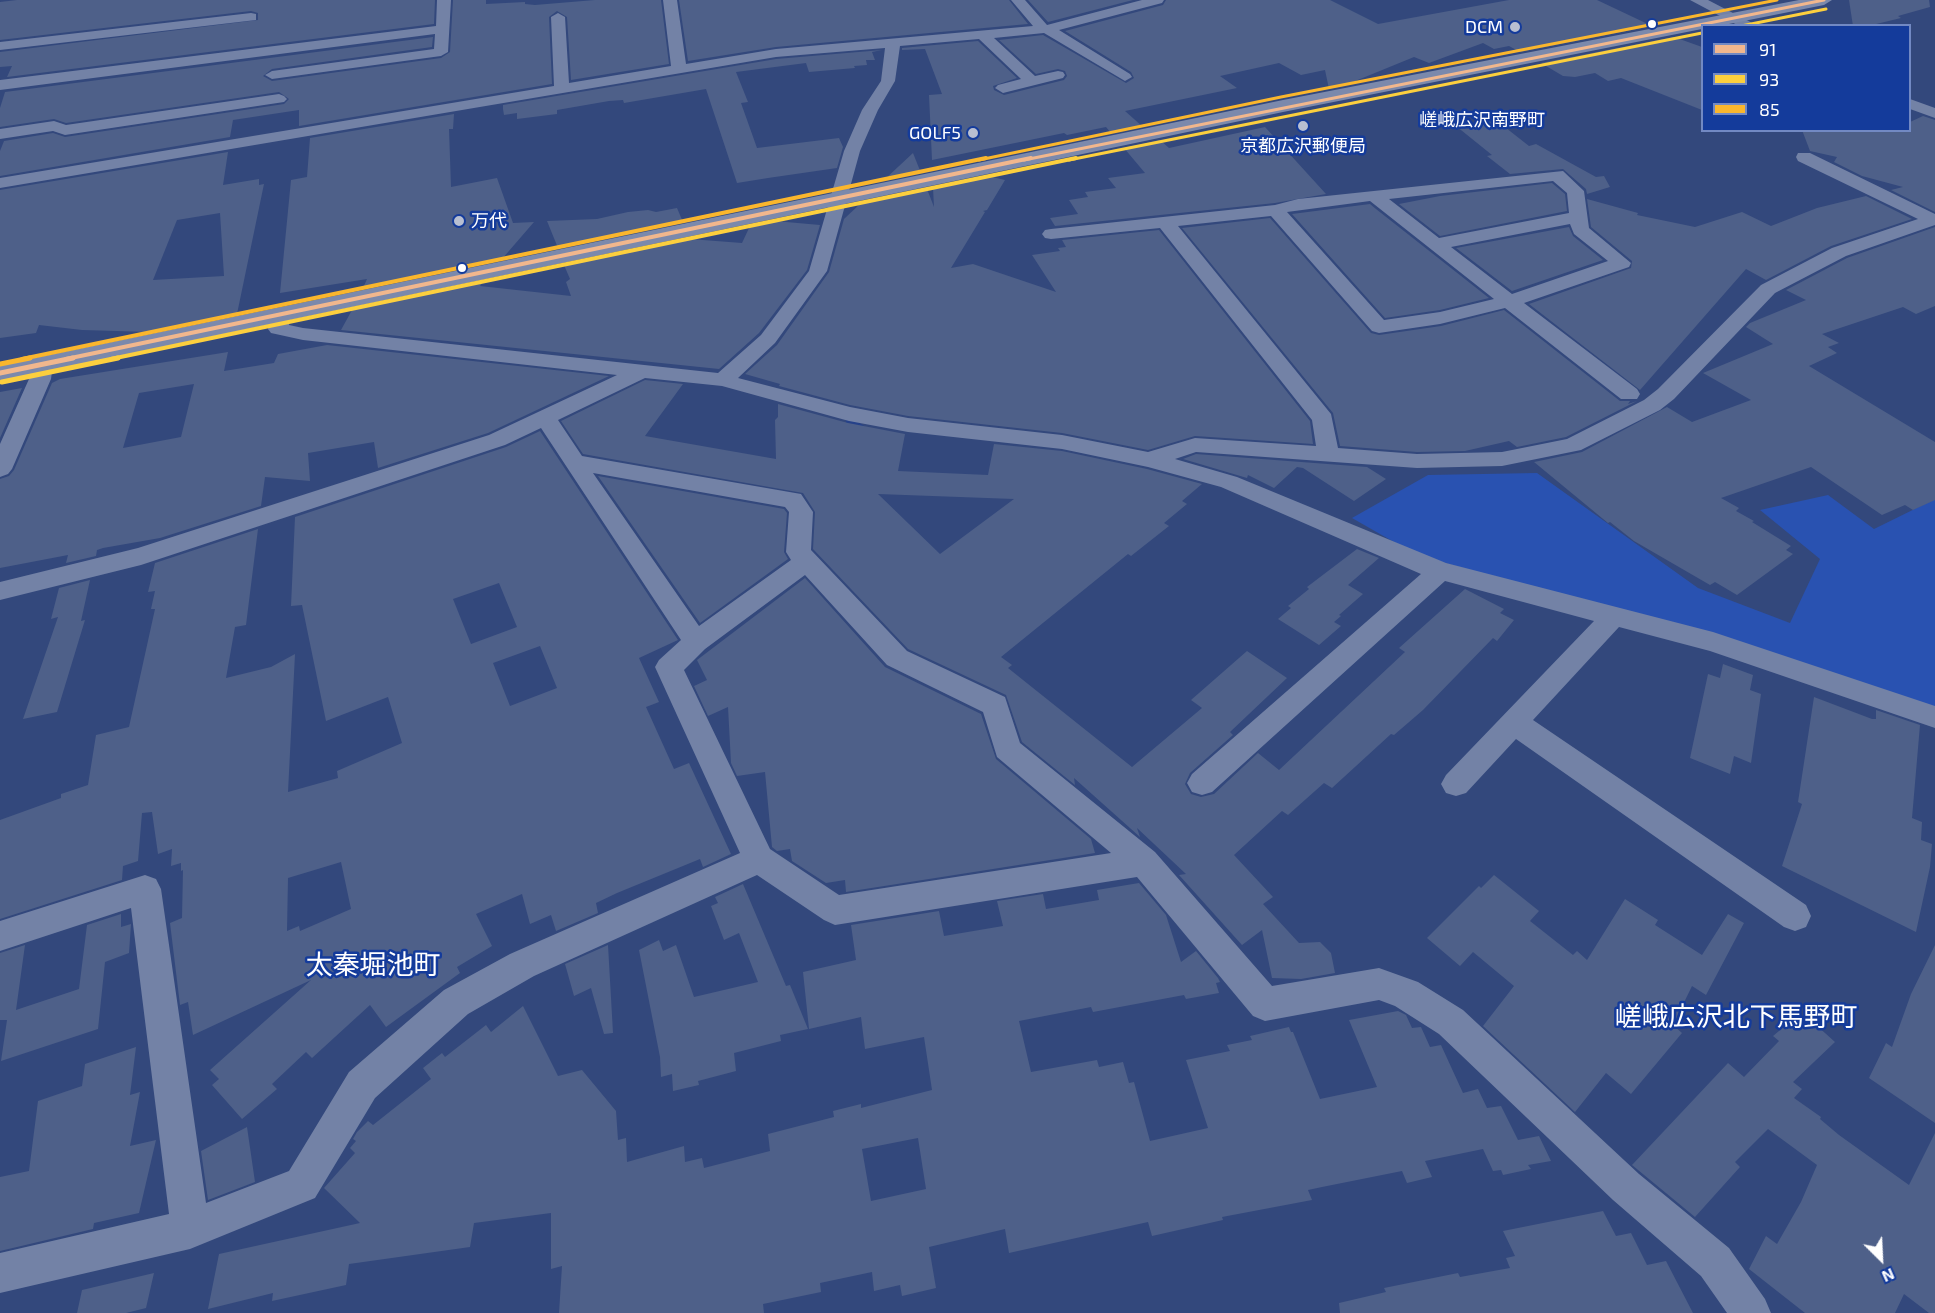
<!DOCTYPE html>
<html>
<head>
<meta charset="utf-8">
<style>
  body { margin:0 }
  #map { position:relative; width:1935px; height:1313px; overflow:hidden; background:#33487c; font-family:"Exo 2",sans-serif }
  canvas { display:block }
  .legend { position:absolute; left:1701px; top:24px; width:210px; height:108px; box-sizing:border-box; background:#143b9b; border:2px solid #7289c3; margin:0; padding:8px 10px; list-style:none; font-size:18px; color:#fff }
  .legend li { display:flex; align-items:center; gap:12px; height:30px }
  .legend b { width:30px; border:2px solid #7289c3 }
  .north { position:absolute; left:1851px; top:1229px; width:60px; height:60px; -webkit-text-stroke:4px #143b9b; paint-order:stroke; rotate:156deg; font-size:16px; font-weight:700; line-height:24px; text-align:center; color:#fff }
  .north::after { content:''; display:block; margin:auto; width:21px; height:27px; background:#fff; clip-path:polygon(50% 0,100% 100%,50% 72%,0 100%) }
</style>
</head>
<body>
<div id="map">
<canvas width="1935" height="1313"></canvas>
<ul class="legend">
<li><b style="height:8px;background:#f1b78d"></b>91</li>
<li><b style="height:8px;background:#fccf3e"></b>93</li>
<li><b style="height:8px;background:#fab62d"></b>85</li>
</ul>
<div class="north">N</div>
</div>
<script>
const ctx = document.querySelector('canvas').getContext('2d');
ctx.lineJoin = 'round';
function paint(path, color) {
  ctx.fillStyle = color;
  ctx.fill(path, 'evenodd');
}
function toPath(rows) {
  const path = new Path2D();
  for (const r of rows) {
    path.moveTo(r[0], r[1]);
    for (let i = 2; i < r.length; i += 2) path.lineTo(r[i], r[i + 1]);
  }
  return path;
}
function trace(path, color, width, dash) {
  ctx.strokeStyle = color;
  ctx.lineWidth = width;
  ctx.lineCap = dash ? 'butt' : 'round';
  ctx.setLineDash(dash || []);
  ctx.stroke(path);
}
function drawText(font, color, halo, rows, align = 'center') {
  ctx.font = font + ' "Exo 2","Noto Sans JP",sans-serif';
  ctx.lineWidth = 5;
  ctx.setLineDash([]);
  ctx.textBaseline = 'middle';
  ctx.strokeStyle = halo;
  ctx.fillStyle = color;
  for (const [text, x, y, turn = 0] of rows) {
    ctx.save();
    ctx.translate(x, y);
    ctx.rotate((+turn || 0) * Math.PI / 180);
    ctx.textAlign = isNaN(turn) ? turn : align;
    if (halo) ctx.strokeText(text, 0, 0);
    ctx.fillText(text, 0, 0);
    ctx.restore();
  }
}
const green = toPath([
  [1537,473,1698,588,1790,623,1820,559,1760,510,1828,495,1874,529,1935,499,1935,709,1415,554,1352,518,1428,475]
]);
const stream = toPath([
  [850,421,864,431]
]);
const building = toPath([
  [17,0,435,0,434,24,7,77,12,66,0,67,0,52,258,20,258,13,251,11,0,40,0,2],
  [453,0,486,0,486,4,525,2,525,4,535,5,595,0,661,0,669,64,571,80,567,17,557,11,549,17,552,84,299,126,299,110,233,120,230,137,0,176,0,151,4,141,53,133,65,137,284,104,289,99,279,92,66,123,54,119,0,127,0,108,5,92,433,37,432,47,272,69,263,76,272,81,441,58,450,52],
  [679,0,1009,0,1028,24,776,47,688,61],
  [1028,0,1133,0,1048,22],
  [1166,0,1330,0,1378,24,1509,0,1597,0,1652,26,1520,52,1509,46,1494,49,1483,43,1429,63,1414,57,1343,86,1329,89,1325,70,1301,75,1279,63,1220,76,1237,88,1125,111,1143,127,1111,133,1106,127,1067,135,1064,133,932,160,929,95,942,94,925,49,902,50,902,48,978,41,1017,78,993,86,994,90,1004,95,1064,80,1067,76,1065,71,1058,69,1036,74,999,40,1043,35,1126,83,1134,78,1131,72,1065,31,1163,5],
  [1849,0,1929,0,1930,7,1898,16,1901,18,1868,26,1853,26],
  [1674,37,1702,47,1702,110,1621,78,1608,81,1595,73,1575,77,1563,76,1541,63],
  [882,50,872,52,875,60,866,60,867,65,854,66,855,68,809,72,806,63,736,72,748,102,741,103,757,148,839,138,843,147,837,168,768,178,737,183,706,89,624,103,623,100,609,101,557,110,557,114,517,119,517,113,504,115,503,109,503,105,776,59],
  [454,114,453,129,449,129,451,187,497,178,513,223,534,222,502,259,363,288,367,279,280,293,291,180,307,177,310,138],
  [1923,116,1935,120,1935,212,1891,190,1903,187,1862,176,1834,162,1837,157,1810,151,1802,130,1910,130,1910,122],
  [1490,121,1495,125,1501,124,1529,146,1536,144,1596,177,1604,176,1610,187,1587,194,1586,189,1563,169,1510,174,1487,156,1492,155,1456,126],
  [1265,127,1326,194,1275,203,1055,226,1050,218,1078,214,1069,200,1088,197,1085,192,1116,188,1108,178,1145,173,1124,148,1160,140,1169,148],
  [228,152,223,185,259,179,259,185,264,184,237,314,150,332,82,330,39,325,36,333,0,338,0,190],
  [220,213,224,276,153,280,177,220],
  [913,153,921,173,884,180],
  [988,176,1005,180,987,210,983,211,985,212,951,268,973,264,1056,292,1032,255,1060,251,1058,248,1066,247,1062,240,1159,230,1310,421,1313,444,1195,436,1148,450,1062,433,908,416,850,405,779,386,780,384,745,374,777,345,829,272,844,219,861,203,927,189,934,207,933,188],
  [1552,183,1565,194,1567,211,1440,236,1399,204,1440,196],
  [1866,196,1912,219,1831,246,1766,280,1746,269,1640,390,1529,304,1631,268,1632,261,1591,227,1587,199,1638,213,1637,215,1695,227,1742,212,1771,226,1817,208],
  [1370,204,1376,209,1489,298,1440,310,1385,318,1292,214],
  [677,208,683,222,558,248,547,221,597,219,628,212,648,210,656,212],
  [1270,218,1371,333,1379,335,1441,326,1504,310,1620,401,1630,401,1628,404,1637,401,1566,437,1517,447,1509,441,1465,451,1417,452,1340,446,1333,413,1182,228],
  [775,221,820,225,807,270,759,333,719,369,341,330,352,310,483,282,480,286,571,296,566,282,570,279,564,265,690,239,742,243,750,226],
  [1569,227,1573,236,1603,260,1512,291,1456,248],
  [1935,227,1935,306,1916,314,1903,307,1822,334,1839,343,1828,347,1837,353,1809,366,1935,442,1935,500,1913,510,1905,505,1882,515,1811,467,1721,498,1739,508,1736,511,1754,521,1752,522,1791,546,1786,550,1793,554,1737,595,1715,582,1710,585,1634,541,1610,522,1608,523,1534,462,1582,452,1667,407,1692,422,1751,400,1703,373,1773,344,1746,327,1750,323,1806,300,1786,290,1847,258],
  [327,345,609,376,488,433,378,468,374,442,308,453,310,481,265,477,261,506,160,538,103,548,97,550,96,556,66,563,68,555,0,568,0,479,9,476,14,470,52,383,60,379,228,352,224,371,274,363,278,354],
  [194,384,181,437,123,448,139,393],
  [645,380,683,384,645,436,776,459,775,420,778,417,778,404,848,423,905,434,898,471,988,475,994,444,1062,451,1147,469,1202,484,1182,501,1187,504,1164,523,1169,526,1131,556,1128,554,1001,657,1012,665,1008,668,1132,767,1202,708,1191,700,1247,651,1287,678,1230,732,1233,735,1190,773,1185,784,1191,794,1201,797,1214,794,1258,753,1279,770,1405,652,1399,648,1465,589,1504,609,1500,613,1514,620,1497,641,1493,638,1423,710,1394,735,1391,734,1332,788,1324,783,1288,815,1282,811,1234,855,1273,897,1263,904,1299,943,1320,942,1331,953,1335,973,1301,979,1272,978,1262,930,1242,945,1179,875,1186,874,1137,828,1140,837,1074,778,1075,785,1022,742,1006,695,908,649,813,549,815,512,803,493,583,454,561,421],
  [878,494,1014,499,940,554],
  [22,388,0,438,0,392],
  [540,431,678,640,639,658,659,702,646,707,674,769,689,763,731,854,703,867,700,859,617,893,596,903,598,913,556,931,551,915,530,924,522,894,476,914,492,946,457,967,460,973,386,1027,370,1005,312,1058,306,1052,272,1084,277,1089,242,1119,212,1085,219,1079,210,1070,311,980,193,1035,188,1002,180,1005,170,923,182,918,183,870,181,871,181,863,171,866,172,849,158,854,152,812,142,813,138,861,123,866,122,880,0,919,0,820,61,798,61,794,88,785,96,735,129,727,155,609,151,609,155,591,148,592,155,563,258,529,246,625,235,627,226,678,271,667,295,654,288,792,338,778,337,771,402,743,388,697,326,721,302,605,291,606,295,517,506,447],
  [499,583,517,627,471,644,453,599],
  [540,646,557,688,510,706,493,663],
  [341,862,351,909,300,931,299,926,287,931,288,878],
  [1196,454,1367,467,1386,479,1354,501,1303,468,1297,467,1274,488,1248,475,1247,478,1183,459],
  [598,476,784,509,787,513,784,552,788,559,700,623],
  [1357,549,1379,558,1348,585,1363,594,1339,615,1341,616,1334,622,1341,626,1319,645,1278,619,1291,608,1288,606,1309,589,1307,587],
  [805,578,885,667,981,714,996,759,1091,839,1095,853,846,892,845,880,826,883,792,861,790,849,777,851,772,847,765,772,737,776,731,763,728,707,708,716,694,686,707,680,697,660],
  [90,580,81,621,85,620,57,712,23,719,58,617,51,619,59,588],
  [1723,664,1753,675,1750,690,1761,694,1751,763,1734,756,1730,774,1690,758,1708,674,1720,678],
  [1814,697,1872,719,1876,719,1876,710,1920,725,1912,818,1922,822,1921,840,1932,844,1930,867,1916,932,1782,866,1802,804,1798,802],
  [1494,875,1539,911,1530,921,1573,955,1577,951,1587,960,1625,899,1658,920,1655,925,1702,955,1728,914,1744,923,1706,995,1692,986,1673,1025,1682,1033,1631,1094,1606,1073,1575,1112,1483,1026,1514,986,1473,952,1460,966,1427,938,1479,886,1481,888],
  [1139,883,1166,915,1181,962,1196,951,1218,978,1220,982,1216,983,1219,993,1186,999,1184,995,1093,1012,1091,1007,1019,1021,1031,1072,1097,1060,1099,1067,1123,1062,1129,1083,1134,1082,1150,1141,1208,1128,1186,1060,1230,1051,1227,1045,1252,1040,1250,1036,1289,1027,1291,1032,1293,1032,1320,1099,1377,1087,1349,1020,1398,1011,1406,1015,1412,1028,1421,1027,1430,1047,1441,1045,1463,1093,1478,1089,1487,1108,1501,1106,1518,1140,1539,1136,1551,1161,1528,1165,1531,1169,1503,1175,1501,1170,1493,1171,1483,1149,1425,1161,1432,1177,1407,1183,1402,1171,1322,1187,1308,1190,1312,1200,1222,1217,1223,1220,1152,1236,1148,1222,1009,1253,1005,1229,929,1247,936,1288,902,1296,900,1285,874,1291,872,1272,820,1283,821,1292,763,1304,764,1313,559,1313,562,1266,551,1269,551,1213,474,1223,470,1247,349,1264,346,1285,272,1301,273,1293,208,1309,219,1254,360,1223,324,1188,355,1153,350,1148,356,1141,353,1139,357,1132,368,1121,373,1125,431,1079,423,1068,442,1053,445,1057,486,1025,491,1032,523,1006,558,1076,582,1070,616,1111,618,1140,626,1138,627,1162,684,1146,685,1162,702,1158,704,1168,770,1151,768,1134,834,1117,833,1111,861,1104,861,1108,932,1090,924,1037,865,1049,861,1017,809,1029,803,972,856,960,851,925,939,911,944,936,1003,926,997,901,1043,894,1046,909,1099,900,1097,890],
  [918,1138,926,1189,871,1201,862,1149],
  [743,884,786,986,790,985,808,1029,780,1035,781,1041,734,1053,736,1071,698,1081,699,1085,673,1091,672,1074,661,1077,660,1057,639,950,659,940,663,951,676,945,694,997,758,982,739,933,724,940,711,906,718,903,715,897],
  [121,914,121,927,131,924,129,953,105,962,98,1029,1,1061,7,1020,0,1020,0,953,25,945,16,1010,79,989,87,925],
  [608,945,613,1033,604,1034,591,988,574,996,565,964],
  [1935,945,1935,1123,1869,1078,1886,1043,1892,1047,1911,994],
  [1798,1015,1812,1026,1815,1024,1835,1042,1793,1082,1802,1089,1794,1098,1821,1117,1820,1119,1839,1135,1909,1185,1935,1133,1935,1313,1929,1313,1904,1294,1895,1313,1805,1313,1749,1269,1766,1236,1777,1244,1801,1202,1817,1165,1768,1129,1735,1162,1740,1167,1695,1217,1632,1165,1728,1063,1744,1077,1779,1041,1773,1036],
  [136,1047,130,1095,140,1092,130,1146,156,1140,139,1213,94,1223,93,1229,0,1251,0,1177,29,1171,38,1101,82,1086,85,1064],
  [247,1127,255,1182,208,1200,201,1151],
  [1603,1211,1616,1236,1631,1233,1647,1265,1666,1261,1693,1313,1340,1313,1339,1303,1386,1292,1384,1288,1458,1273,1460,1277,1510,1268,1506,1258,1515,1256,1503,1231],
  [154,1273,146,1308,126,1313,77,1313,82,1290]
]);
const street = toPath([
  [437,0,451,0,448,52,441,56,272,79,265,75,272,71,434,49,435,34,0,90,0,80,436,26,437,0],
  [663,0,677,0,686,64,776,49,1033,26,1011,0,1025,0,1047,25,1142,0,1164,0,1162,3,1059,30,1130,74,1132,77,1125,81,1044,33,994,38,1035,76,1058,71,1063,72,1065,75,1063,78,1003,93,995,88,998,85,1021,79,979,39,900,46,895,81,878,110,860,151,827,271,775,343,738,378,850,407,908,418,1062,435,1148,452,1195,438,1316,446,1312,420,1160,228,1051,239,1045,238,1042,234,1045,230,1051,229,1275,205,1298,199,1563,171,1584,191,1589,228,1631,263,1629,267,1524,303,1637,389,1640,394,1637,399,1621,399,1505,308,1440,324,1379,333,1372,331,1271,216,1178,226,1331,414,1338,448,1417,454,1502,452,1567,439,1644,400,1658,389,1761,285,1832,248,1918,219,1798,161,1796,157,1798,153,1810,153,1935,214,1935,225,1846,256,1775,293,1674,399,1660,410,1581,450,1502,466,1417,468,1196,452,1175,459,1237,477,1446,563,1713,632,1935,706,1935,728,1710,651,1619,627,1533,720,1806,905,1811,916,1806,927,1795,931,1784,927,1516,739,1466,793,1456,796,1446,793,1441,784,1446,775,1594,621,1445,581,1212,792,1202,795,1192,792,1187,783,1192,774,1421,574,1221,487,1148,467,1062,449,908,432,849,421,722,386,645,378,558,420,582,456,801,494,813,512,811,550,907,651,1005,697,1020,743,1155,852,1272,986,1379,968,1418,982,1463,1010,1639,1174,1729,1248,1765,1299,1771,1313,1727,1313,1701,1276,1613,1200,1439,1034,1395,1006,1379,1000,1265,1021,1253,1016,1137,877,835,925,824,920,757,875,534,976,468,1014,375,1098,315,1198,190,1249,0,1293,0,1253,169,1214,131,908,0,951,0,921,145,875,156,879,161,889,206,1203,289,1171,349,1072,444,990,510,954,740,853,655,667,659,660,681,640,541,428,505,445,141,565,0,600,0,582,138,548,489,435,617,375,303,340,271,333,268,329,274,310,288,310,291,314,289,325,303,328,718,373,761,335,809,271,844,151,862,110,881,81,885,48,776,57,0,188,0,178,554,86,551,17,558,13,565,17,569,83,671,66,663,0],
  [1553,181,1567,193,1569,213,1439,238,1389,199,1553,181],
  [1370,201,1494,299,1440,312,1384,320,1287,212,1370,201],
  [1570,224,1574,234,1608,261,1512,294,1451,247,1570,224],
  [593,473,785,507,789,512,786,552,791,560,699,626,593,473],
  [805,575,887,665,983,712,997,757,1111,853,839,895,770,849,684,670,705,649,805,575],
  [1690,0,1708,0,1758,26,1739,26,1690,0],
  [251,13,256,14,256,20,0,50,0,42,251,13],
  [279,94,284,96,287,99,284,102,65,135,53,131,0,139,0,129,54,121,66,125,279,94],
  [1910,99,1935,108,1935,118,1910,109,1910,99],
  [43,358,50,360,53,364,51,379,12,469,8,474,0,477,0,444,29,379,33,364,36,360,43,358]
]);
const primary = toPath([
  [1799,0,1832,0,1824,5,1719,26,1702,26,1702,29,1283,112,0,381,0,365,1283,100,1799,0]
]);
const bus1Far2 = toPath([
  [1024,160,1824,0]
]);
const bus1Far1 = toPath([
  [66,359,1031,158]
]);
const bus1 = toPath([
  [0,373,73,358]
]);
const bus2Far2 = toPath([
  [1741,26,1826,9],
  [1069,160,1702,33]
]);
const bus2Far1 = toPath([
  [111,359,1076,158]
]);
const bus2 = toPath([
  [2,382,118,358]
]);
const bus3Far2 = toPath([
  [979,160,1281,97,1777,0]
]);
const bus3Far1 = toPath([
  [22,359,986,158]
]);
const bus3 = toPath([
  [0,364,30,358]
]);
const markers = [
  [1652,24,5,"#fff"],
  [1515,27,6,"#b8bfd1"],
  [1303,126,6,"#b8bfd1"],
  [973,133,6,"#b8bfd1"],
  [459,221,6,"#b8bfd1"],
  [462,268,5,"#fff"]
];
const farPoinames = [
  ["DCM",1503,27],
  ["GOLF5",961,133],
  ["京都広沢郵便局",1303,146,"center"],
  ["万代",471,221,"left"]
];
const farNeighbourhoodnames = [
  ["嵯峨広沢南野町",1482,120]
];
const nearNeighbourhoodnames = [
  ["太秦堀池町",373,965],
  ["嵯峨広沢北下馬野町",1736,1017]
];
paint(green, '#2952b1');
trace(stream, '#254189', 8);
paint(building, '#4e6089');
paint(street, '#7382a6');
paint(primary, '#7b89ac');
trace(bus1Far2, '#f1b78d', 3);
trace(bus1Far1, '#f1b78d', 4);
trace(bus1, '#f1b78d', 5);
trace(bus2Far2, '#fccf3e', 3);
trace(bus2Far1, '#fccf3e', 4);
trace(bus2, '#fccf3e', 5);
trace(bus3Far2, '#fab62d', 3);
trace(bus3Far1, '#fab62d', 4);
trace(bus3, '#fab62d', 5);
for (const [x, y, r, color] of markers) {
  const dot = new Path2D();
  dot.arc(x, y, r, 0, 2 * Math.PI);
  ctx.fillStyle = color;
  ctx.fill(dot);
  trace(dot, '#143b9b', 2);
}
drawText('18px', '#fff', '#143b9b', farPoinames, 'right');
drawText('18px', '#fff', '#143b9b', farNeighbourhoodnames);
drawText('27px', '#fff', '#143b9b', nearNeighbourhoodnames);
</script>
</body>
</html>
